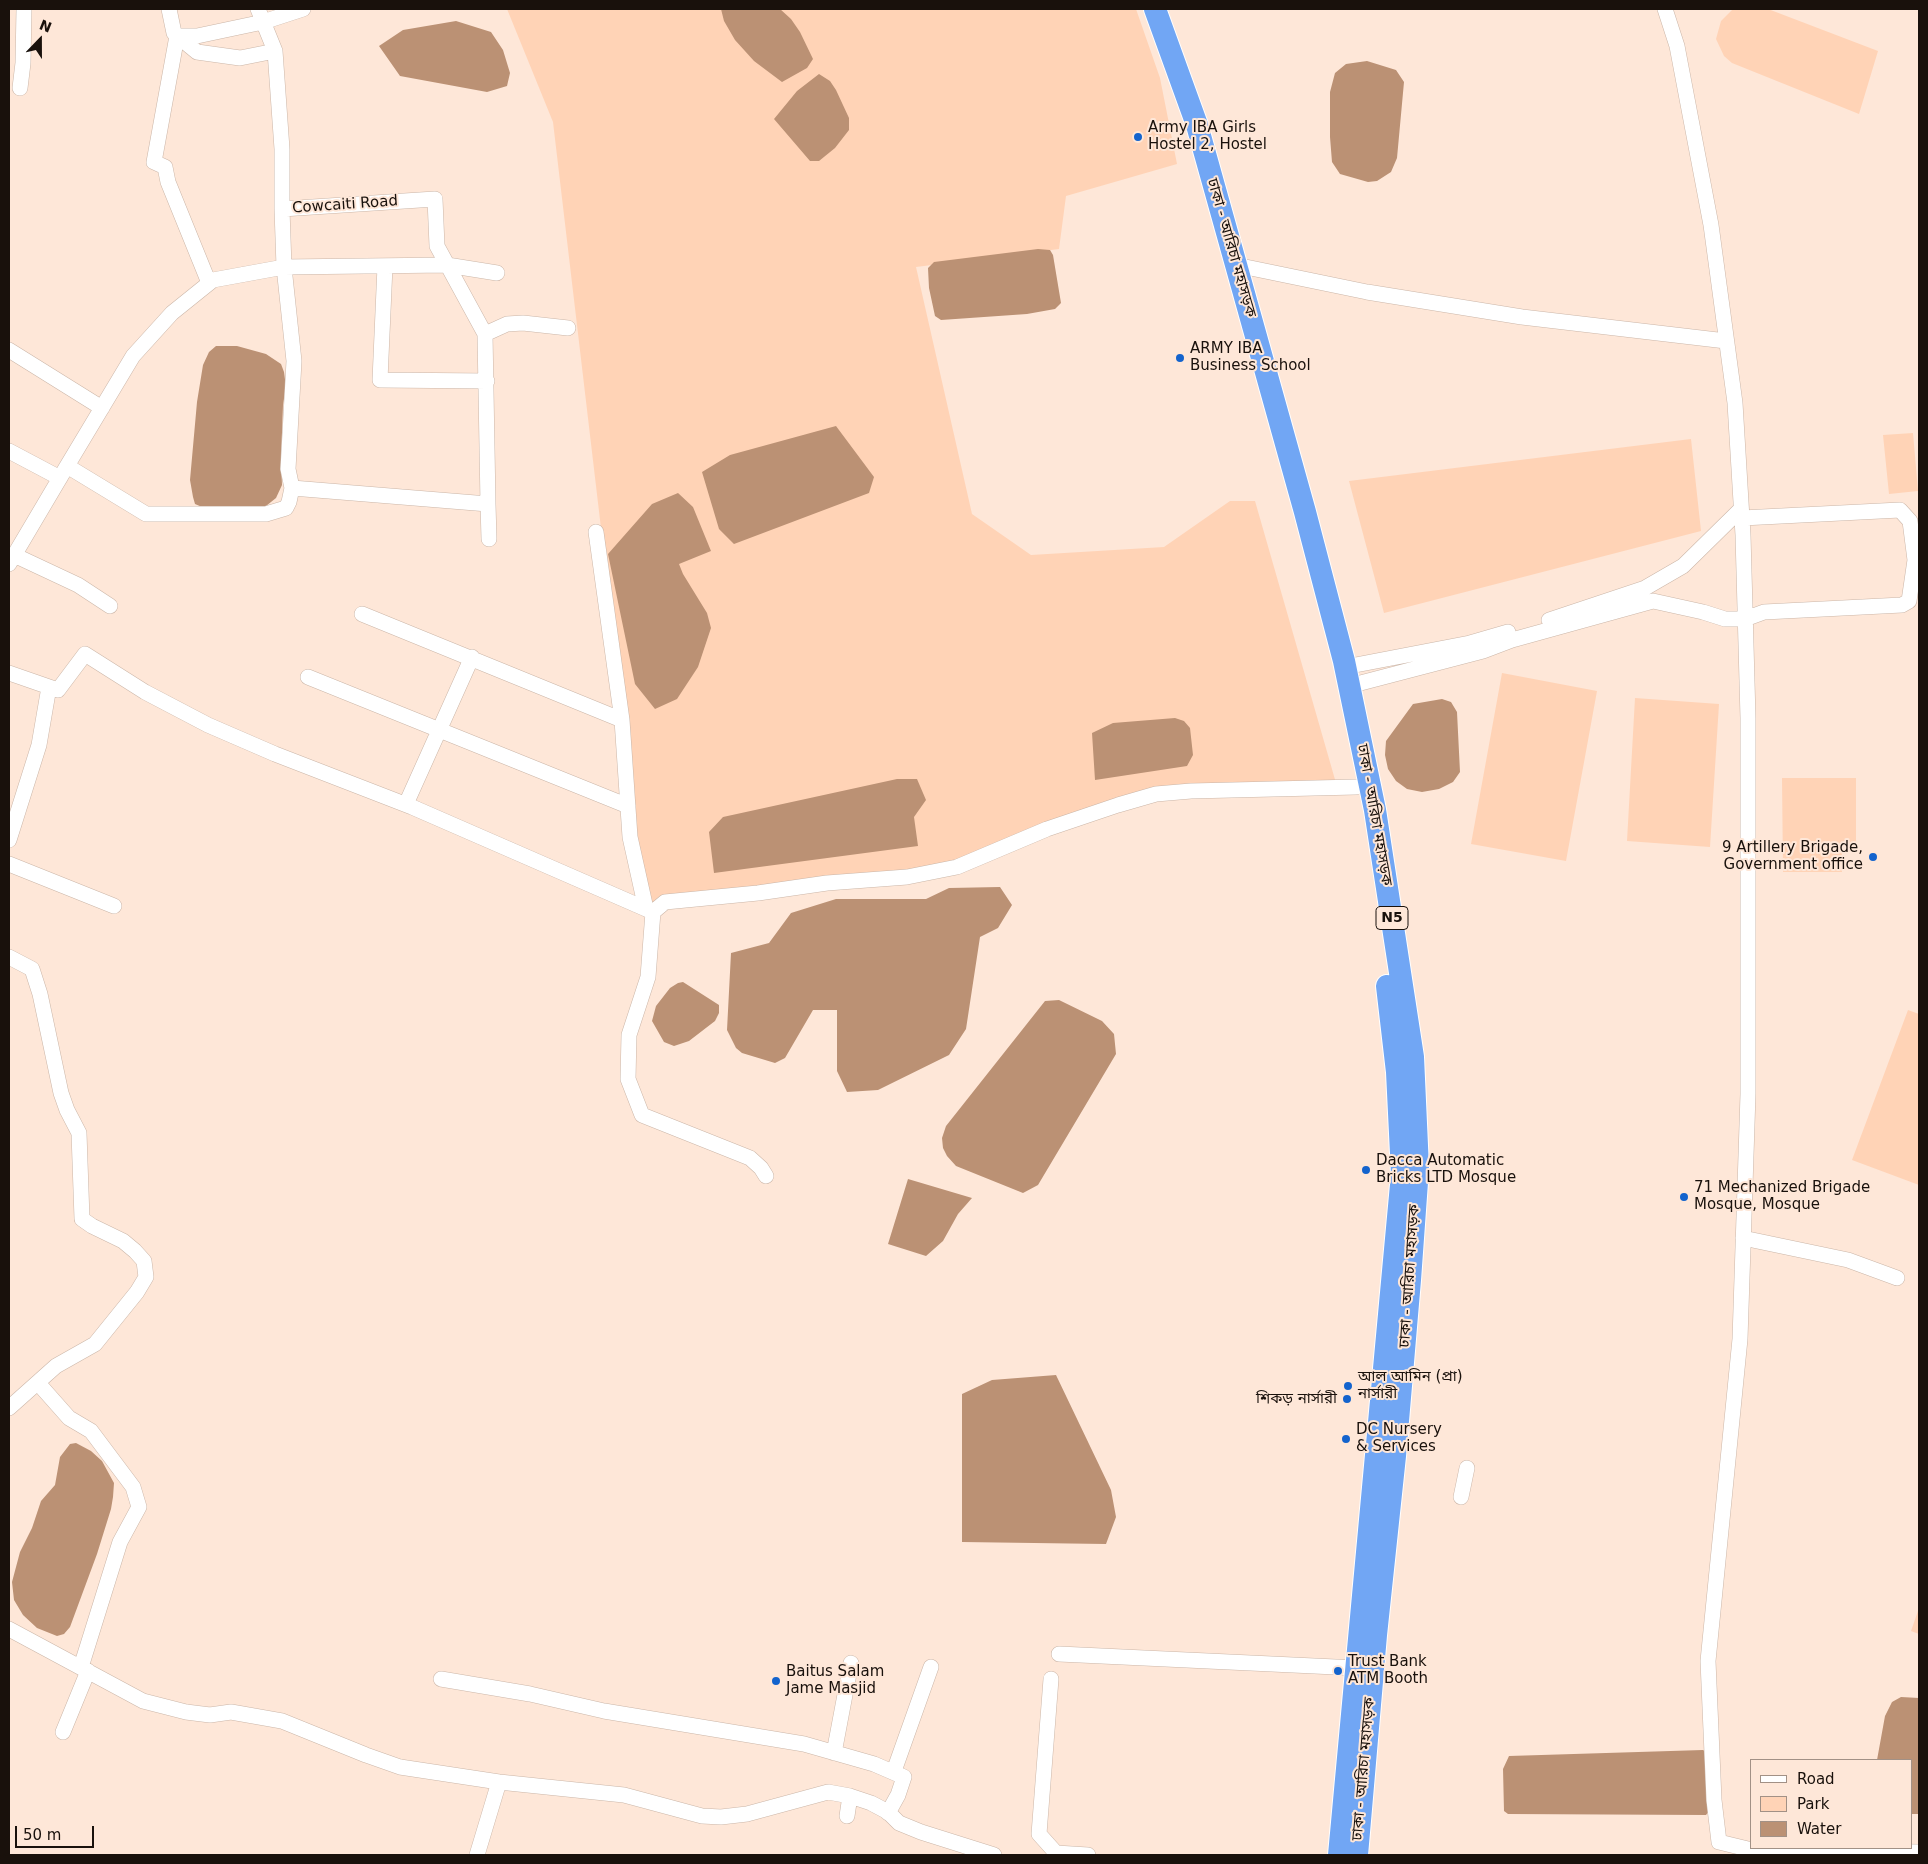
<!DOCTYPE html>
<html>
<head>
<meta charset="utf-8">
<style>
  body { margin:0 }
  #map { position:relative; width:1928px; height:1864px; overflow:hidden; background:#fee7d8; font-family:"DejaVu Sans",sans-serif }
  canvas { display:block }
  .frame { position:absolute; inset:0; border:10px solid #19110c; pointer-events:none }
  .legend { position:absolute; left:1750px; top:1759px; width:162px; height:90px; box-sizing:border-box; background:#fee7d8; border:1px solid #a29186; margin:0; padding:6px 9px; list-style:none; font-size:15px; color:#19110c }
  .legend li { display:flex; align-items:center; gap:10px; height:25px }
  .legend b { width:25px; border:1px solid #a29186 }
  .north { position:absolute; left:15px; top:15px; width:50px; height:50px; -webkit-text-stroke:4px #fee7d8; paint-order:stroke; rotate:22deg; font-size:14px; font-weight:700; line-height:20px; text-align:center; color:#19110c }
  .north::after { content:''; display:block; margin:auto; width:18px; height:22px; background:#19110c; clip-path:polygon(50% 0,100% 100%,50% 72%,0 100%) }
  .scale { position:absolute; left:15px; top:1826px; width:79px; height:22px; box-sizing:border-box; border:2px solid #19110c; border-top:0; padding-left:6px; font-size:15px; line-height:18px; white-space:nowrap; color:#19110c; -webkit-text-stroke:4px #fee7d8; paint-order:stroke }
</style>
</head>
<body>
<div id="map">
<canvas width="1928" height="1864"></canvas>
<div class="frame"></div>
<ul class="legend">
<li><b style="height:6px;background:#fff"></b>Road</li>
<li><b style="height:14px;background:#ffd3b6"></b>Park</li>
<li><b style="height:14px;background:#bb9174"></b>Water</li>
</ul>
<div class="north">N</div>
<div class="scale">50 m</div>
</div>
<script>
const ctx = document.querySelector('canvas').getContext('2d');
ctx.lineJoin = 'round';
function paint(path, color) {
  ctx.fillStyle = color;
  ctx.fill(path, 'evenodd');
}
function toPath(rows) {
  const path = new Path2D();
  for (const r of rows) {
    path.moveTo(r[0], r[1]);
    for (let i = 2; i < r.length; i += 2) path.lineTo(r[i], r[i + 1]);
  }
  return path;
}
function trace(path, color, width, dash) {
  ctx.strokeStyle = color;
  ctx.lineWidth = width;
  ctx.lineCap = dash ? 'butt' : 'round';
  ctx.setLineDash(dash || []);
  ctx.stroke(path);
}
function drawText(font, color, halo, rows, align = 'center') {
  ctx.font = font + ' "DejaVu Sans","Noto Sans Bengali",sans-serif';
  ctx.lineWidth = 4;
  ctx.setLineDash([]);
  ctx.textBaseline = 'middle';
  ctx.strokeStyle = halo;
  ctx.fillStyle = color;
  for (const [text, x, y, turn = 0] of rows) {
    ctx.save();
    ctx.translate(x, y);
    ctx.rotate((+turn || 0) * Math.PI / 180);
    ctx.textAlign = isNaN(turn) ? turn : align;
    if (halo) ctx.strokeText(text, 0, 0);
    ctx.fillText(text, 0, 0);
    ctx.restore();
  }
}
const green = toPath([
  [507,9,1136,9,1160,78,1177,164,1066,196,1059,249,916,267,972,514,1031,555,1164,547,1230,501,1255,501,1338,790,1156,794,928,873,646,909,553,122],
  [1733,9,1768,9,1878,51,1859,114,1732,63,1724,56,1716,39,1721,21],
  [1913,433,1918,491,1889,494,1883,435],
  [1691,439,1701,531,1384,613,1349,481],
  [1502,673,1597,691,1566,861,1471,844],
  [1635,698,1719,704,1710,847,1627,841],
  [1782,778,1856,778,1856,847,1842,847,1842,872,1783,872],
  [1908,1010,1919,1014,1919,1185,1852,1160],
  [1919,1608,1919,1634,1911,1631]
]);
const water = toPath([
  [721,9,780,9,791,19,800,32,813,59,807,68,782,82,754,61,735,40,724,21],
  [456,21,491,32,503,50,510,73,507,86,487,92,400,76,379,46,403,30],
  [1367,61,1396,70,1404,82,1397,158,1391,172,1377,181,1368,182,1340,174,1332,162,1330,137,1330,92,1335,73,1346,64],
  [819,74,830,81,836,90,849,118,849,130,835,148,819,161,810,161,774,119,797,91],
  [1038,249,1050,250,1053,255,1061,303,1055,309,1027,314,941,320,935,316,929,288,928,268,934,262],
  [216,346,237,346,266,354,281,364,284,372,286,387,283,405,281,460,282,485,276,498,266,506,202,507,195,504,193,497,190,480,197,402,203,365,209,352],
  [836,426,874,477,869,493,734,544,719,529,702,472,730,455],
  [678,493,693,507,711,551,679,564,683,574,707,613,711,628,698,667,677,699,655,709,635,684,608,554,652,504],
  [1442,699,1451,702,1457,712,1460,772,1453,782,1439,789,1422,792,1407,789,1396,781,1388,769,1385,755,1386,741,1413,704],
  [1175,718,1184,721,1190,728,1193,755,1187,766,1095,780,1092,733,1113,723],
  [897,779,917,779,926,800,914,817,918,846,714,873,709,832,723,817],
  [1000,887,1012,905,998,928,980,937,966,1029,949,1055,878,1090,847,1092,837,1071,837,1010,813,1010,785,1058,775,1063,742,1053,736,1048,727,1030,731,953,769,943,791,913,836,899,926,899,949,888],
  [683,982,719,1005,719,1013,715,1021,689,1041,674,1046,664,1042,652,1021,656,1006,670,988,678,983],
  [1059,1000,1102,1021,1114,1034,1116,1054,1038,1185,1023,1193,956,1166,947,1156,943,1148,942,1138,946,1126,1045,1001],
  [908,1179,972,1198,958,1214,943,1241,926,1256,888,1244],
  [1056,1375,1111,1490,1116,1517,1106,1544,962,1542,962,1394,992,1380],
  [76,1443,91,1451,102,1461,114,1483,113,1497,111,1509,97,1554,70,1627,64,1634,57,1636,37,1628,23,1615,14,1600,12,1582,20,1552,32,1528,41,1501,55,1485,60,1457,70,1444],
  [1901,1697,1919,1698,1919,1814,1912,1814,1912,1760,1877,1760,1885,1716,1892,1702],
  [1703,1750,1708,1753,1709,1811,1706,1815,1508,1814,1504,1811,1503,1769,1509,1756]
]);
const minor = toPath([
  [169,9,174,33,197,52,240,58,275,51],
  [258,9,275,51,282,149,282,209,435,199,437,246,485,334],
  [1665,9,1677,46,1711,225,1735,403,1743,535,1748,718,1748,1094,1740,1339,1708,1661,1714,1800,1719,1842,1752,1850,1919,1852],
  [20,88,23,63,24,9],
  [1236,265,1367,292,1522,317,1726,341],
  [385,266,380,380,487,381],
  [209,283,168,182,165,167,154,162,177,36,197,36,263,22,303,9],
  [9,350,102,408],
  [9,451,60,478],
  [67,466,133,356,172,313,213,280,284,267,447,265,497,273],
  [292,488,488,504,485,334,507,324,523,323,568,328],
  [488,504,489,539],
  [596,532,622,720],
  [14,555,78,585,110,606],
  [9,564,67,466,146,514,266,514,286,508,289,502,292,488,288,469,294,361,284,267,282,209],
  [362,614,622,720,630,837,646,909],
  [1549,620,1645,588,1683,566,1741,509],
  [1345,667,1470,643,1508,632],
  [9,673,58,690,85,654,145,692,208,725,275,754,412,807,653,912],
  [308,677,628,806],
  [1349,686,1483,651,1512,640,1653,601,1703,612,1725,619,1745,619,1764,612,1902,605,1909,601,1915,560,1910,521,1900,510,1742,518],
  [406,804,472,657],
  [9,840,39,745,49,687],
  [9,864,114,906],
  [9,957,32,969,40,994,61,1093,67,1110,79,1133,82,1219,92,1226,123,1241,135,1251,144,1261,146,1277,137,1292,95,1344,56,1366,9,1408],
  [766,1176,761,1168,750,1158,642,1115,628,1079,629,1035,648,977,653,912,665,902,758,893,827,883,907,877,957,867,1047,829,1118,805,1156,794,1191,791,1356,787],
  [1743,1238,1848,1260,1897,1278],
  [38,1383,69,1418,91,1431,133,1487,139,1507,120,1542,81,1667],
  [1461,1497,1467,1468],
  [9,1629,143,1701,186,1712,210,1715,231,1712,282,1721,366,1755,400,1767,499,1782,624,1795,702,1816,721,1817,747,1814,828,1792,850,1796,871,1803,888,1812,899,1823,921,1832,994,1855],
  [1059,1654,1357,1668],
  [441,1679,530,1694,604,1711,804,1744,874,1764,904,1777,898,1795,888,1813],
  [1051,1679,1039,1834,1056,1853,1088,1855],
  [63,1732,88,1671],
  [834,1753,851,1663],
  [894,1771,931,1667],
  [847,1816,850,1796],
  [477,1855,499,1782]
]);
const highway = toPath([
  [1155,9,1197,125,1305,512,1344,661,1375,810,1413,1057,1418,1168,1410,1280,1395,1456,1376,1635,1357,1855],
  [1339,1855,1402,1174,1397,1072,1387,986]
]);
const markers = [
  [1138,137,5,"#1363cd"],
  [1180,358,5,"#1363cd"],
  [1873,857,5,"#1363cd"],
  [1366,1170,5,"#1363cd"],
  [1684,1197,5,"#1363cd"],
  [1348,1386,5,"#1363cd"],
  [1347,1399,5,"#1363cd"],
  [1346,1439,5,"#1363cd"],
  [1338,1671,5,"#1363cd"],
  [776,1681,5,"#1363cd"]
];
const shields = [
  [1392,918,32]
];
const shieldNames = [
  ["N5",1392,918]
];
const poiNames = [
  ["Army IBA Girls",1148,128],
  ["Hostel 2, Hostel",1148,145],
  ["ARMY IBA",1190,349],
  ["Business School",1190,366],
  ["9 Artillery Brigade,",1863,848,"right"],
  ["Government office",1863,865,"right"],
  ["Dacca Automatic",1376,1161],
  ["Bricks LTD Mosque",1376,1178],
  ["71 Mechanized Brigade",1694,1188],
  ["Mosque, Mosque",1694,1205],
  ["আল আমিন (প্রা)",1358,1377],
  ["নার্সারী",1358,1394],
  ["শিকড় নার্সারী",1337,1399,"right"],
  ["DC Nursery",1356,1430],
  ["& Services",1356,1447],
  ["Trust Bank",1348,1662],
  ["ATM Booth",1348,1679],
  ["Baitus Salam",786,1672],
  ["Jame Masjid",786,1689]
];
const streetNames = [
  ["Cowcaiti Road",345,205,-4],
  ["ঢাকা - আরিচা মহাসড়ক",1231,248,74],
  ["ঢাকা - আরিচা মহাসড়ক",1374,815,80],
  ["ঢাকা - আরিচা মহাসড়ক",1410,1276,-86],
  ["ঢাকা - আরিচা মহাসড়ক",1364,1769,-85]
];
paint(green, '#ffd3b6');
paint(water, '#bb9174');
trace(minor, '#cbb6a8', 16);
trace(highway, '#fff', 24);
trace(minor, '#fff', 15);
trace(highway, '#71a6f4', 22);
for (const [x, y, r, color] of markers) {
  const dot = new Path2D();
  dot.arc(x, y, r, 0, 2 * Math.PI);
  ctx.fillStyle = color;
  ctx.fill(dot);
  trace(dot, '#fee7d8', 2);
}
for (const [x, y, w] of shields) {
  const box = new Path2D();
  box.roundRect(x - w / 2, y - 11.5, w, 23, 4);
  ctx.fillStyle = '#fee7d8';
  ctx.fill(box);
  trace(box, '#19110c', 1);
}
drawText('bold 14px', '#19110c', null, shieldNames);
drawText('15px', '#19110c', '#fee7d8', poiNames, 'left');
drawText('15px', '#19110c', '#fee7d8', streetNames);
</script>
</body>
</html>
